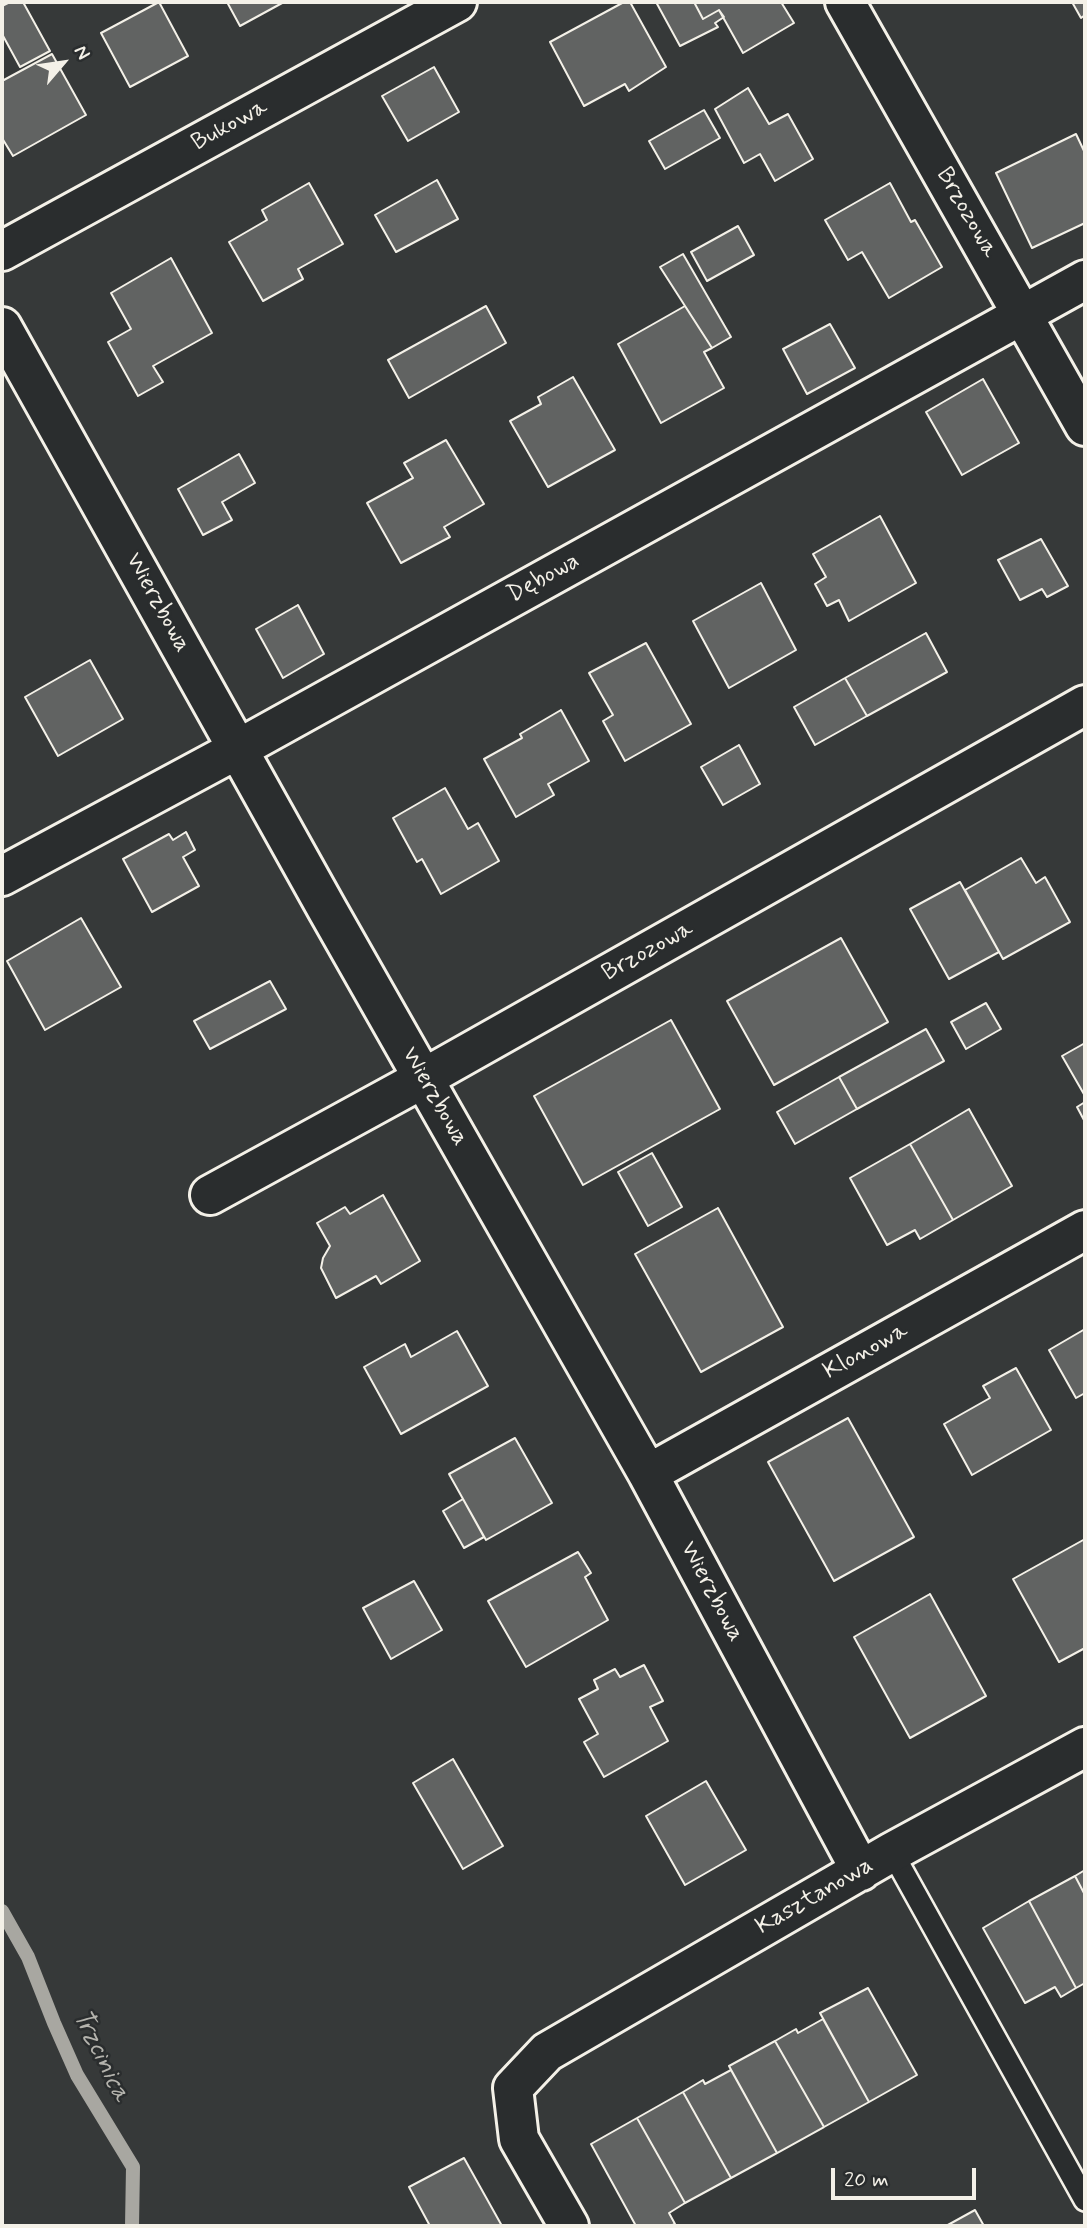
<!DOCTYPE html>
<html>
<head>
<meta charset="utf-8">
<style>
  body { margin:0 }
  #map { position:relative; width:1087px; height:2228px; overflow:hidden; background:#363939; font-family:Mynerve,sans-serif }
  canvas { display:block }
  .frame { position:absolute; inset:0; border:4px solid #f4f1e8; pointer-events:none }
  .north { position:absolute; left:28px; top:28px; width:70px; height:70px; -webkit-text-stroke:5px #2a2d2e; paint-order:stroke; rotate:61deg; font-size:19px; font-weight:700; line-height:28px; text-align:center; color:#f4f1e8 }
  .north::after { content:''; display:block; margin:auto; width:24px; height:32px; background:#f4f1e8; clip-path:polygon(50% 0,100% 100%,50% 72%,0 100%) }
  .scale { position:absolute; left:831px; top:2168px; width:145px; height:32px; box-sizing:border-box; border:4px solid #f4f1e8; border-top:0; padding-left:9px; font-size:21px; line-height:24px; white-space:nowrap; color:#f4f1e8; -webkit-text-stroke:5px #2a2d2e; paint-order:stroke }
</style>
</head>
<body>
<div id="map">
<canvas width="1087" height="2228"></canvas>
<div class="frame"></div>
<div class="north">N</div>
<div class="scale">20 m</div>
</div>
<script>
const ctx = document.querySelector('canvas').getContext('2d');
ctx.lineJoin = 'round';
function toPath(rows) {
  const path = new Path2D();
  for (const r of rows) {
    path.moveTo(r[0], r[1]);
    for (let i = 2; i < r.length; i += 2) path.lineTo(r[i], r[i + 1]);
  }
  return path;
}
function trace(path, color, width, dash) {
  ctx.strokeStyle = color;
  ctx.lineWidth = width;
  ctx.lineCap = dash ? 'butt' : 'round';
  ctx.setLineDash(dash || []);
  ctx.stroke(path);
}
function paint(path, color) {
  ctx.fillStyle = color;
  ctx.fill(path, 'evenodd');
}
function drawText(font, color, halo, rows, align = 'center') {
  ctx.font = font + ' Mynerve,sans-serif';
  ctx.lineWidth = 5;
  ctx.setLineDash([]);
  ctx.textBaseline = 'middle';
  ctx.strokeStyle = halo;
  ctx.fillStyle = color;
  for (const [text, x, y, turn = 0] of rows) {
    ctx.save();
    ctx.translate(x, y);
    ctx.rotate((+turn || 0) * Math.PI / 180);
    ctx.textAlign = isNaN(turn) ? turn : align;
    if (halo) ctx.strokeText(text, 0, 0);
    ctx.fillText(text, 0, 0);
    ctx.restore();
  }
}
const stream = toPath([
  [2,1911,28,1957,54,2023,77,2075,133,2167,132,2226]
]);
const building = toPath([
  [10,2,23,2,50,51,20,67,2,34,2,6,10,2],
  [159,2,188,56,130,87,101,33,159,2],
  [227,2,284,2,240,26,227,2],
  [624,2,630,2,666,67,629,91,625,84,584,106,550,42,624,2],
  [656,2,694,2,703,19,719,10,724,17,715,23,718,27,680,46,656,2],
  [694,2,781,2,794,23,743,53,719,10,703,19,694,2],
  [1072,2,1085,2,1085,15,1081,18,1072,2],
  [52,54,86,115,13,156,2,138,2,81,52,54],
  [434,67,459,112,408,141,382,96,434,67],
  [748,88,769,124,788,114,813,159,775,181,760,154,744,163,715,109,748,88],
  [704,110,720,138,665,169,649,141,704,110],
  [1076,134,1085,153,1085,223,1032,248,996,173,1076,134],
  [437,180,458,219,396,252,375,215,437,180],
  [309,183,343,244,298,269,303,279,263,301,229,242,267,220,262,210,309,183],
  [890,183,911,222,915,220,942,267,889,298,862,252,848,260,825,220,890,183],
  [738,226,754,255,707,281,691,252,738,226],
  [683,254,731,337,712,348,660,267,683,254],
  [171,258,212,333,153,366,163,382,138,396,108,342,131,329,111,293,171,258],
  [486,306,506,343,409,398,388,360,486,306],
  [685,306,712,348,704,352,724,388,661,423,618,344,685,306],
  [830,324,855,368,807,394,783,349,830,324],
  [573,377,615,450,548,487,510,421,541,404,538,397,573,377],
  [983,379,1019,443,962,475,926,412,983,379],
  [446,440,484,504,444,527,450,537,401,563,367,503,413,478,404,463,446,440],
  [239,454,255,483,222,502,232,520,203,535,178,489,239,454],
  [880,516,916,583,849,621,839,600,827,606,815,584,826,577,813,554,880,516],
  [1041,539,1068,586,1047,597,1042,589,1020,600,998,560,1041,539],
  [761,583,796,650,729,688,693,621,761,583],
  [298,605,324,654,283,678,256,629,298,605],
  [926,633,947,672,867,716,845,678,926,633],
  [646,643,691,724,625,761,603,721,613,715,589,673,646,643],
  [90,660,123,719,58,756,25,697,90,660],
  [845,678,867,716,815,745,794,707,845,678],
  [561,710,589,761,548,784,554,795,516,817,484,759,522,738,520,734,561,710],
  [739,745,760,784,723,805,701,767,739,745],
  [445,788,468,829,478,823,499,861,441,894,422,859,417,862,393,818,445,788],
  [186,832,195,850,183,857,199,886,152,912,123,859,169,834,173,840,186,832],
  [1021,858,1036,883,1045,877,1070,922,1003,959,965,890,1021,858],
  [960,882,999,952,949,979,910,909,960,882],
  [81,918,121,987,45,1030,7,961,81,918],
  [841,938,888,1022,774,1085,727,1001,841,938],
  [270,981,286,1009,210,1049,194,1021,270,981],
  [986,1003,1001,1029,966,1049,951,1022,986,1003],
  [671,1020,720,1109,583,1185,534,1096,671,1020],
  [926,1029,944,1061,857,1109,839,1077,926,1029],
  [1085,1043,1085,1096,1062,1056,1085,1043],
  [839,1077,857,1109,795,1144,777,1112,839,1077],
  [1085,1102,1085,1122,1077,1107,1085,1102],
  [969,1109,1012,1186,953,1220,910,1144,969,1109],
  [910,1144,953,1220,920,1239,915,1230,887,1245,850,1178,910,1144],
  [652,1153,682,1207,648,1226,618,1172,652,1153],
  [383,1195,420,1261,381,1284,376,1276,336,1298,321,1268,323,1258,330,1246,317,1223,345,1207,350,1214,383,1195],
  [718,1208,783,1327,701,1372,635,1254,718,1208],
  [1085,1329,1085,1393,1076,1398,1049,1350,1085,1329],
  [457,1331,488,1386,401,1434,364,1367,405,1344,411,1357,457,1331],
  [1016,1368,1051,1430,972,1475,944,1424,990,1398,983,1386,1016,1368],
  [848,1418,914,1537,834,1581,768,1462,848,1418],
  [515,1438,552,1503,486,1540,449,1474,515,1438],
  [463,1499,484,1537,464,1548,443,1511,463,1499],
  [1085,1539,1085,1648,1059,1662,1013,1579,1085,1539],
  [578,1552,591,1573,585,1577,608,1620,526,1667,488,1601,578,1552],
  [414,1581,442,1630,391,1659,363,1608,414,1581],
  [930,1594,986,1696,910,1738,854,1637,930,1594],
  [644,1665,663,1701,650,1707,668,1741,604,1777,584,1742,598,1734,579,1699,598,1689,594,1680,615,1669,620,1677,644,1665],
  [453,1759,503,1846,463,1869,413,1783,453,1759],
  [706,1781,746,1850,685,1885,646,1816,706,1781],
  [1085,1870,1085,1895,1075,1876,1085,1870],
  [1075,1876,1085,1895,1085,1983,1076,1988,1029,1901,1075,1876],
  [1029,1901,1076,1988,1061,1997,1055,1987,1025,2003,983,1928,1029,1901],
  [868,1988,917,2075,869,2102,820,2013,868,1988],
  [823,2019,869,2102,824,2127,775,2041,796,2029,798,2033,823,2019],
  [775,2041,824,2127,777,2153,729,2066,775,2041],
  [731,2070,777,2153,731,2178,683,2092,703,2080,705,2084,731,2070],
  [683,2092,731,2178,685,2203,637,2118,683,2092],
  [637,2118,685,2203,669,2213,675,2224,670,2226,636,2226,591,2144,637,2118],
  [464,2158,502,2226,430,2226,409,2187,464,2158],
  [975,2210,984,2226,946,2226,975,2210]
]);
const lane = toPath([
  [892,1852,1085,2200]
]);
const street = toPath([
  [845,2,1085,426],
  [2,251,457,2],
  [2,327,327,909,648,1474,861,1871],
  [2,876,238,749,1085,280],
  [210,1195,424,1078,1085,705],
  [648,1474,1085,1230],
  [569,2226,519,2139,513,2088,547,2052,892,1852,1085,1747]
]);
const streetNames = [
  ["Bukowa",230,126,-29],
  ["Brzozowa",966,213,60],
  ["Dębowa",544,579,-29],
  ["Wierzbowa",157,603,61],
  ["Brzozowa",648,952,-29],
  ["Wierzbowa",434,1097,60],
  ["Klonowa",866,1352,-29],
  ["Wierzbowa",711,1592,62],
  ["Kasztanowa",815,1897,-30]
];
const waterNames = [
  ["Trzcinica",100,2056,64]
];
trace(stream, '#a8a7a1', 14);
paint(building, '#616362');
trace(building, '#f4f1e8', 2);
trace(lane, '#f4f1e8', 26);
trace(street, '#f4f1e8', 44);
trace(lane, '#2a2d2e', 21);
trace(street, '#2a2d2e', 38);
drawText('24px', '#f4f1e8', '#2a2d2e', streetNames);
drawText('italic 26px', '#b4b3ad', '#2a2d2e', waterNames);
</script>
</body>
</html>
